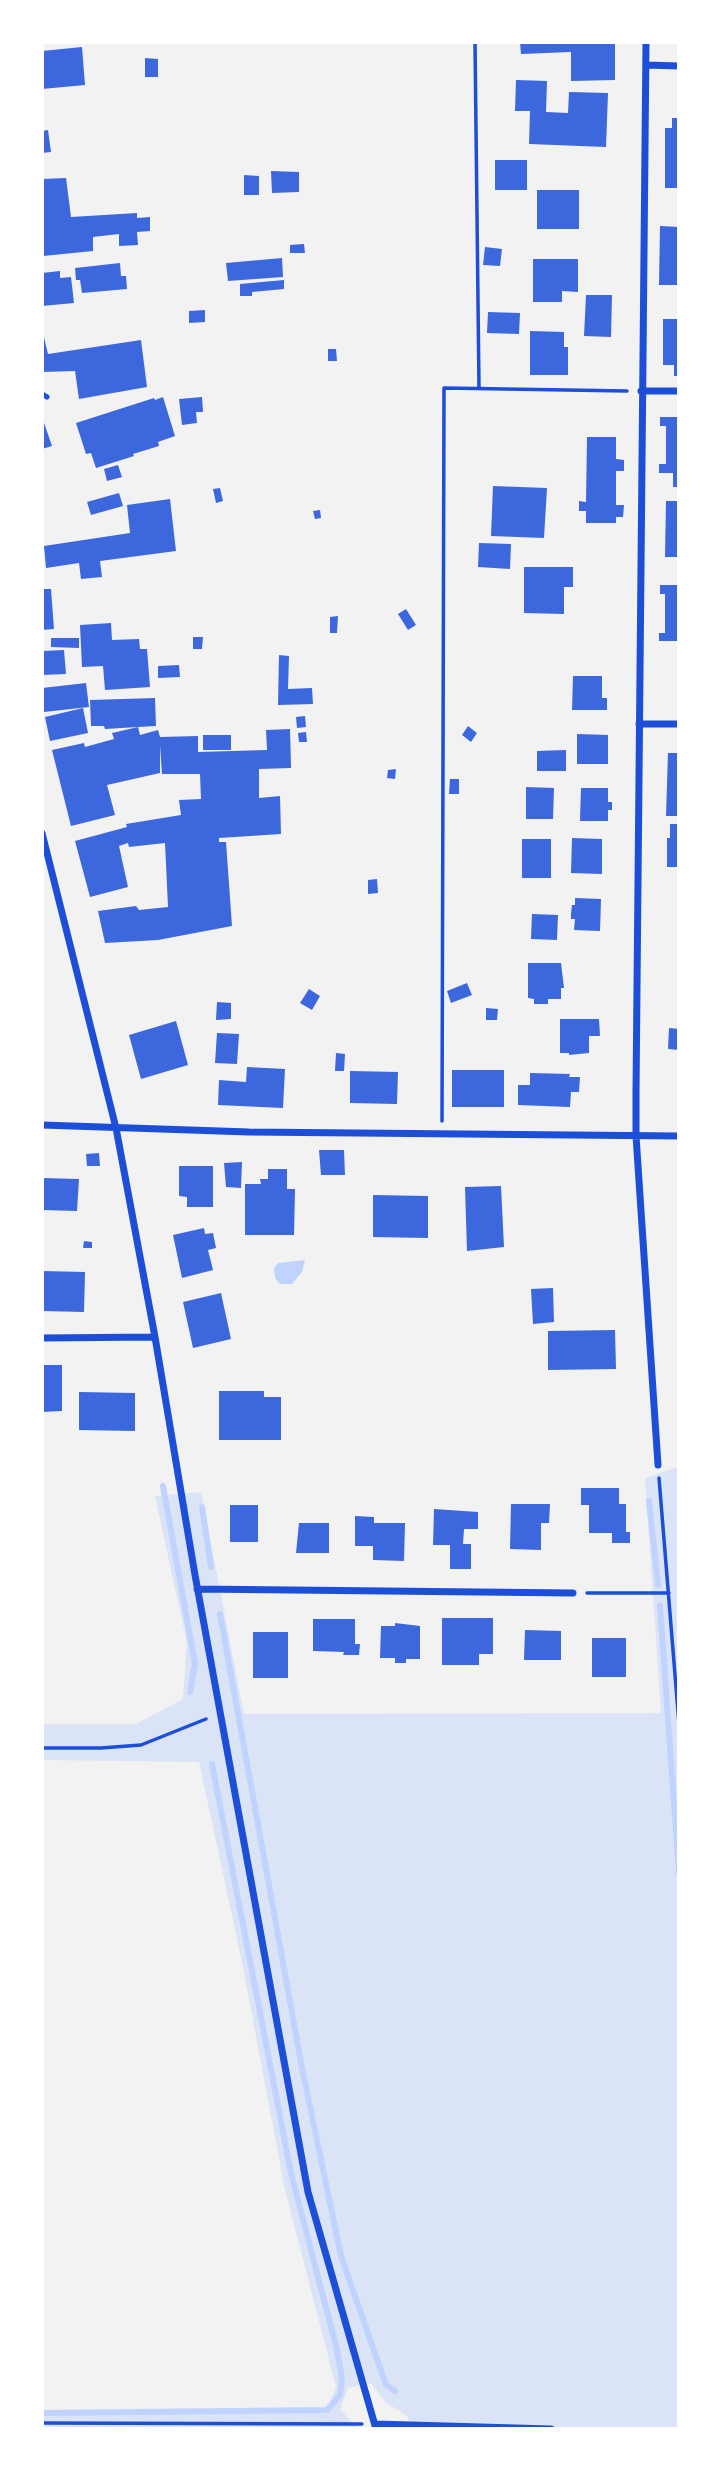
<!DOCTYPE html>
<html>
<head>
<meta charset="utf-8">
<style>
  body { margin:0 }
  #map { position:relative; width:721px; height:2471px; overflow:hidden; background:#f2f2f2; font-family:"Space Grotesk",sans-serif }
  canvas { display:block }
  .frame { position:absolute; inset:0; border:44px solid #fff; pointer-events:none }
</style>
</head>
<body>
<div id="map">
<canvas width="721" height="2471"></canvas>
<div class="frame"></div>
</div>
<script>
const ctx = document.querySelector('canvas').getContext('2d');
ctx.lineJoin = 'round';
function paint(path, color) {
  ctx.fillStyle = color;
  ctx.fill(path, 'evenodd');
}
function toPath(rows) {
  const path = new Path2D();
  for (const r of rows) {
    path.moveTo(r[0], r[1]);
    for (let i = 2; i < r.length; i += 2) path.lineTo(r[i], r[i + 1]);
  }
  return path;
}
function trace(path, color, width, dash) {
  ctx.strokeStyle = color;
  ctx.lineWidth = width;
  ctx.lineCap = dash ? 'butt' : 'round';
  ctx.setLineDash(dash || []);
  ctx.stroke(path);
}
const green = toPath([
  [674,1468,679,1468,679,2429,412,2429,407,2416,385,2402,371,2383,348,2388,340,2409,358,2429,42,2429,42,2412,327,2410,336,2387,285,2190,242,1962,199,1762,42,1760,42,1724,136,1724,183,1699,187,1643,155,1496,201,1492,244,1714,661,1713,645,1478]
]);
const water = toPath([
  [305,1260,302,1272,292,1284,280,1284,275,1278,274,1268,278,1263]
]);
const stream = toPath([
  [163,1486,195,1664,190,1692],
  [649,1501,658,1585],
  [202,1507,211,1567],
  [660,1606,679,1873],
  [220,1614,302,2068,341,2256,386,2385,395,2391],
  [42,2413,327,2410,340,2395,342,2378,336,2346,291,2173,212,1764]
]);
const building = toPath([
  [520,42,615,42,615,80,571,81,571,52,521,54],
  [82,47,85,85,42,89,42,51],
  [145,58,158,59,158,77,145,77],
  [516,80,547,81,546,112,568,113,569,92,608,93,606,147,529,144,530,111,515,111],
  [672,118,679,118,679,188,665,188,665,128,672,128],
  [48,130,51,152,42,153,42,131],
  [495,160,527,160,527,190,495,190],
  [271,171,299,172,299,192,272,193],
  [244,175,259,176,259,195,244,195],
  [66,178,71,217,137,213,137,218,150,217,150,231,137,232,138,245,119,246,119,234,93,237,93,251,43,256,42,179],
  [537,190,579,190,579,229,537,229],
  [660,226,679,227,679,285,659,285],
  [304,244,305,253,290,253,290,245],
  [485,247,502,249,500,266,483,265],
  [282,258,283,277,228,281,226,263],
  [533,259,578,259,578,292,562,291,562,302,533,302],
  [120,263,121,276,126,276,127,289,82,293,80,280,76,280,75,268],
  [60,271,60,278,71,277,74,303,42,306,42,273],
  [284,280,284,289,252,292,252,296,240,296,240,284],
  [586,295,612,295,611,337,584,336],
  [205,310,205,322,189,323,189,311],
  [488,312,520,313,519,334,487,333],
  [663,319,679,319,679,376,674,376,674,365,663,365],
  [42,329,48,354,141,340,147,387,79,399,75,371,42,372],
  [530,331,564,332,564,347,568,347,568,375,530,375],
  [328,349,336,349,337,361,328,361],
  [163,397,175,436,158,442,159,446,133,454,134,456,96,468,91,453,86,454,76,423,154,398,155,400],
  [202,397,203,412,196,412,197,423,182,425,179,399],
  [42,417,52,446,42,449],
  [660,417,679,417,679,487,673,487,673,473,659,473,659,464,666,464,666,426,660,426],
  [587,437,616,437,616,459,624,460,624,471,616,471,616,505,624,505,623,517,616,517,616,523,586,523,586,511,579,511,579,501,586,502],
  [118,465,122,477,107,481,104,469],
  [493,486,547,488,544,538,491,536],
  [220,488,223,501,216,503,213,489],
  [119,493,123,506,91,515,87,502],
  [170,499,176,551,100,561,102,577,81,579,79,563,46,568,44,546,130,533,127,505],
  [666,501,679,501,679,557,665,557],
  [320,510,321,518,315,519,313,511],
  [479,543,511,544,510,569,478,567],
  [524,567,573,567,573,587,564,587,564,614,524,613],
  [660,585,679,585,679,641,659,641,659,633,665,633,665,594,660,594],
  [42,589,51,589,54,629,42,630],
  [406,609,416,625,408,630,398,614],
  [338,616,337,633,330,633,330,617],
  [111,623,112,640,139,639,140,649,147,649,150,687,105,690,103,666,82,667,80,625],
  [193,637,203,637,202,649,193,649],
  [51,638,79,638,79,648,51,647],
  [64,650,66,674,42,675,42,651],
  [279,655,289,656,288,689,312,688,313,704,278,705],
  [179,665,180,677,158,678,158,666],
  [573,676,602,676,602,698,607,698,607,710,572,710],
  [86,683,89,707,44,712,42,688],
  [155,698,156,726,138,727,140,735,158,730,160,737,198,736,198,752,267,750,266,730,290,729,291,768,259,769,259,798,280,796,281,834,219,838,219,842,226,842,232,926,158,940,105,943,98,911,136,906,139,910,168,907,165,843,129,847,128,843,119,846,128,887,90,897,75,841,127,827,126,824,181,815,179,800,201,799,200,774,162,774,160,745,160,773,107,785,115,815,71,826,52,750,84,743,85,747,114,739,112,733,138,727,105,729,104,726,91,726,90,700],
  [83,708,88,733,50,741,45,717],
  [305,716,306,727,297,728,296,717],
  [468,726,477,733,471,742,462,735],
  [306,732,307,742,299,742,298,733],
  [577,734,608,735,608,764,577,764],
  [203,735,231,735,231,750,203,750],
  [566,750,566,771,537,771,537,751],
  [668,753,679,753,679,816,666,816],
  [396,769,395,779,387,778,388,770],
  [450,779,459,779,459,794,449,794],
  [526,787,554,788,553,819,526,819],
  [581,788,608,788,608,802,612,802,612,810,608,810,608,821,580,821],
  [670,824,679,824,679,867,667,867,667,838,670,838],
  [572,838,602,839,602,874,571,873],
  [522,839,551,839,551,878,522,878],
  [377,879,378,893,368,894,368,880],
  [575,898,601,899,600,931,574,930,575,919,571,919,571,914,572,905,575,905],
  [532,914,558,915,557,940,531,939],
  [528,963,561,963,564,988,561,988,561,999,548,999,548,1004,534,1004,534,999,528,998],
  [467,983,472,995,451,1003,447,991],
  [309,989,320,996,312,1010,300,1003],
  [217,1002,231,1003,231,1019,216,1020],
  [486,1008,498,1009,497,1020,486,1020],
  [560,1019,599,1019,600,1036,589,1036,589,1053,569,1055,569,1053,560,1053],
  [176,1021,188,1065,141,1079,129,1035],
  [669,1028,679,1029,679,1050,668,1049],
  [217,1033,239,1034,237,1064,215,1063],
  [336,1053,345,1054,344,1071,335,1071],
  [247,1067,285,1069,283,1108,218,1105,219,1080,246,1082],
  [452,1070,504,1070,504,1107,452,1107],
  [350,1071,398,1072,397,1104,350,1103],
  [530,1073,570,1074,569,1077,580,1077,579,1092,571,1092,570,1107,518,1105,518,1085,530,1085],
  [319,1150,344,1150,345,1175,321,1175],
  [99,1153,100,1166,87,1166,86,1154],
  [242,1162,241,1188,226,1187,224,1163],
  [179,1166,213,1166,213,1207,187,1207,187,1197,179,1196],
  [268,1169,287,1169,287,1189,295,1189,294,1235,245,1235,245,1184,261,1184,260,1179,268,1179],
  [42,1178,79,1179,77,1211,42,1210],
  [501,1186,504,1247,467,1251,465,1187],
  [373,1195,428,1196,428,1238,373,1237],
  [204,1228,205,1234,213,1233,216,1248,208,1250,213,1270,182,1278,173,1235],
  [84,1241,92,1242,92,1248,83,1248],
  [42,1271,85,1272,84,1312,42,1311],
  [553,1288,554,1322,533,1324,531,1289],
  [221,1293,231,1339,193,1348,183,1302],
  [615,1330,616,1369,548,1370,548,1331],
  [42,1365,62,1365,62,1411,42,1412],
  [219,1391,264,1391,264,1397,281,1397,281,1440,219,1440],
  [79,1392,135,1393,135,1431,79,1430],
  [581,1488,619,1488,619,1504,626,1504,626,1532,630,1532,630,1543,612,1543,612,1533,589,1533,589,1505,581,1505],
  [511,1504,550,1504,549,1523,541,1523,541,1550,510,1549],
  [230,1505,258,1505,258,1542,230,1542],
  [434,1509,478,1512,478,1529,464,1529,463,1544,471,1544,471,1569,450,1569,450,1545,433,1545],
  [355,1516,374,1517,374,1523,405,1523,404,1561,373,1560,373,1546,355,1546],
  [299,1523,329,1523,329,1553,296,1553],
  [442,1618,493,1618,493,1654,479,1654,479,1665,442,1665],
  [313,1619,355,1619,355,1644,360,1644,359,1655,343,1655,344,1652,313,1651],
  [395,1623,420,1626,420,1659,406,1659,406,1663,395,1663,395,1658,380,1658,381,1626,395,1626],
  [525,1630,561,1631,561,1660,524,1660],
  [253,1632,288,1632,288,1678,253,1678],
  [592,1638,626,1638,626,1677,592,1677]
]);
const path = toPath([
  [475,42,479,388],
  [442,1121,444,388,627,391],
  [659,1478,679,1724],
  [587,1593,669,1593],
  [42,1748,101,1748,141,1745,206,1719],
  [42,2423,362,2424]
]);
const service = toPath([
  [42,394,47,397]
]);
const minor = toPath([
  [646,42,636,1091,636,1136,658,1465],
  [646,65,679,66],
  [641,391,679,391],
  [639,724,679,724],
  [42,833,116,1128,155,1337,195,1575,308,2192,376,2429],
  [42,1125,249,1132,679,1136],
  [42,1338,155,1337],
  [197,1589,573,1593],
  [375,2424,551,2429]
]);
paint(green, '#dbe4f7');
paint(water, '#bfd3fe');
trace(stream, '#bfd3fe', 6);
paint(building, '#3d67dc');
trace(path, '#1d4ed8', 3.5);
trace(service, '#1d4ed8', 5);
trace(minor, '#1d4ed8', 7);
</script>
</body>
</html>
